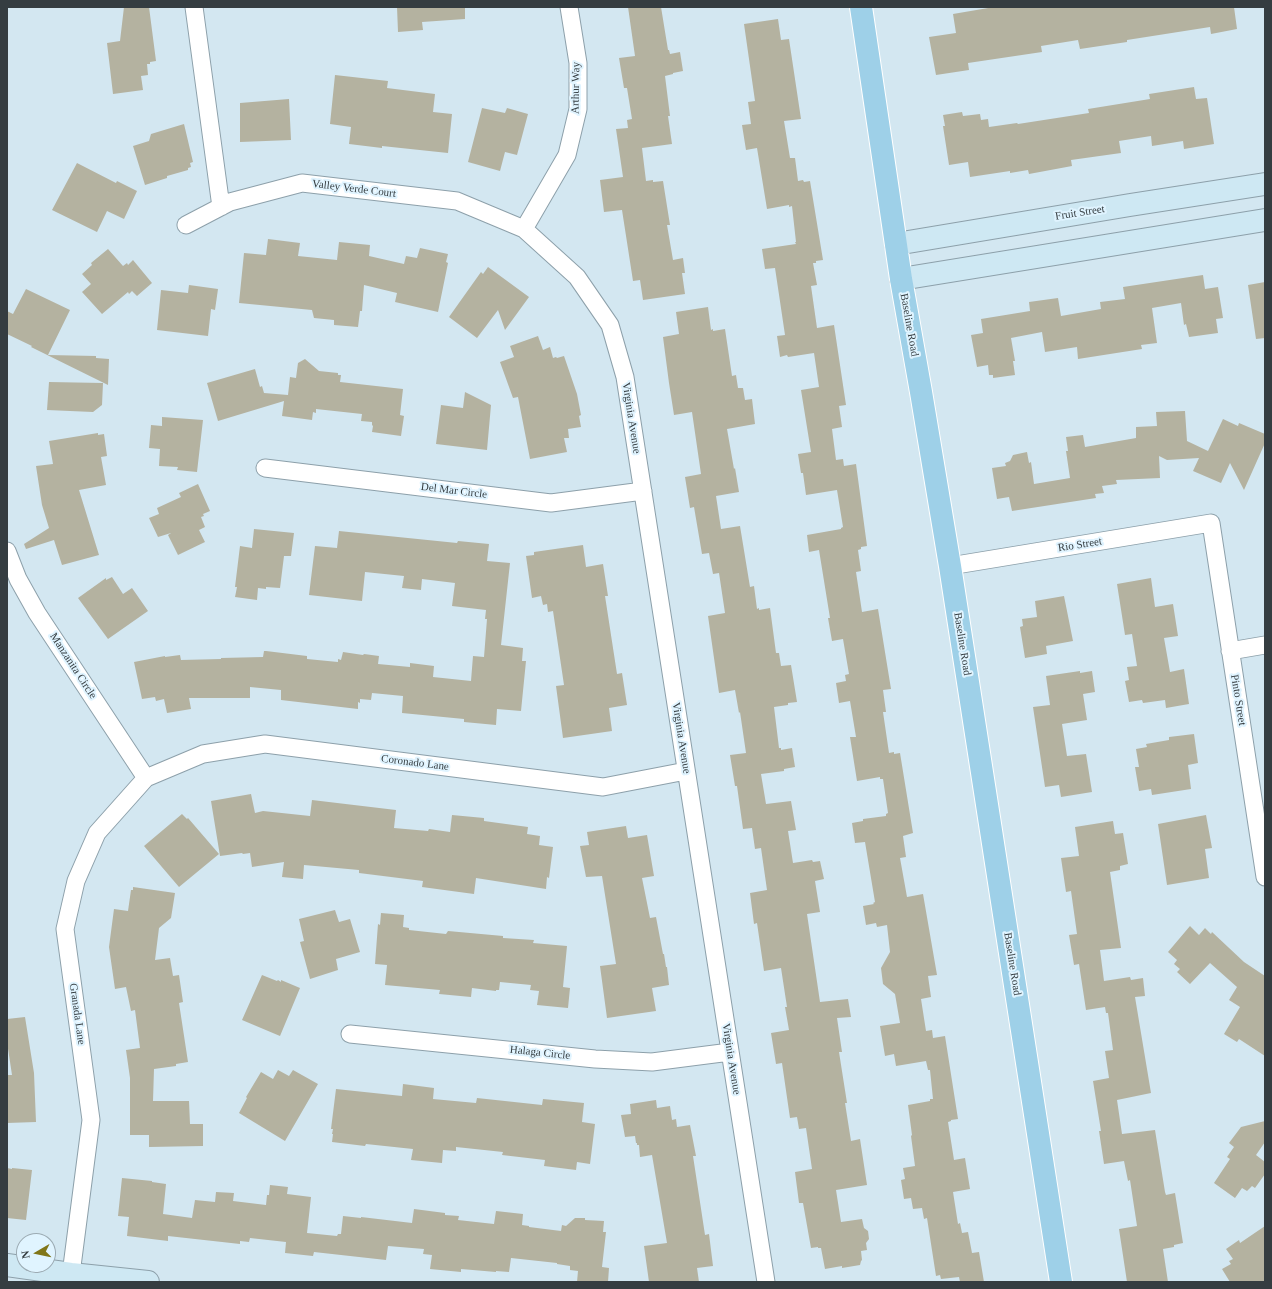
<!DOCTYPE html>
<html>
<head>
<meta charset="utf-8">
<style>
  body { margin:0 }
  #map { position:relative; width:1272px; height:1289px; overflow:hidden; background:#d3e7f1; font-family:Georgia,serif }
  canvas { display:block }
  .frame { position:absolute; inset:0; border:8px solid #353d41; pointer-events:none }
  .north { position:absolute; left:16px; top:1233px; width:40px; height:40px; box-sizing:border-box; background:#e0f4ff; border:1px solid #9cabb3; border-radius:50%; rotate:261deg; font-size:11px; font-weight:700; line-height:16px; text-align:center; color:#353d41 }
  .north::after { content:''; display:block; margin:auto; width:14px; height:18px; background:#807619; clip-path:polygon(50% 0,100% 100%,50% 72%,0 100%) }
</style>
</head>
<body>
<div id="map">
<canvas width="1272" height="1289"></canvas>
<div class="frame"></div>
<div class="north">N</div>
</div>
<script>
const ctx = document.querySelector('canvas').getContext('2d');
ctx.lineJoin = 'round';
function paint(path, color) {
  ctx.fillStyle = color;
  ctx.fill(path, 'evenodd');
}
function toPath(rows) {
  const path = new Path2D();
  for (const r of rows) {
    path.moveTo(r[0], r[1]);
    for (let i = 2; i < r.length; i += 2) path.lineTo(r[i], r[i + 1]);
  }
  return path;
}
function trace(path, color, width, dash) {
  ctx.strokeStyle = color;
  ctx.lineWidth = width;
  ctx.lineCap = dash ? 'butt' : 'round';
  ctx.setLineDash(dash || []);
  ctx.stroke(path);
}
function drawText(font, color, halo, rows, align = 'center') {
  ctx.font = font + ' Georgia,serif';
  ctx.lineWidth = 4;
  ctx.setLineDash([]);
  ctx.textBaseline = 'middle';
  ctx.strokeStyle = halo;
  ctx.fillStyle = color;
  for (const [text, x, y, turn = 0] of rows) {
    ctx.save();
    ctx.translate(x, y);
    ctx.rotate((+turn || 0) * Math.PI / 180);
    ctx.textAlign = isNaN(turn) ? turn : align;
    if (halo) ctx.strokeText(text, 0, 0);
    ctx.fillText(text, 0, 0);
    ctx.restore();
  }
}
const building = toPath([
  [124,7,149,7,156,61,150,62,150,64,147,64,148,75,141,76,143,90,113,94,107,43,120,41],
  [397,7,465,7,465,19,422,22,423,30,398,32],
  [628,7,661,7,668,50,669,50,670,54,680,52,683,71,673,73,673,74,665,76,670,116,668,116,672,144,642,148,646,181,653,180,653,182,663,181,670,225,667,225,673,260,683,258,685,273,682,273,685,294,643,300,640,280,633,281,622,210,604,212,600,180,623,177,616,129,628,128,627,120,632,119,627,88,624,88,619,58,635,56],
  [994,7,1234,7,1237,29,1211,34,1210,27,1127,40,1127,42,1080,49,1078,40,1041,46,1042,52,968,63,969,70,936,75,929,37,956,33,953,14],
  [778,19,781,40,789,39,801,119,784,121,790,158,795,158,798,181,803,180,804,182,810,181,823,260,816,261,816,263,813,263,817,285,811,286,817,328,834,325,846,405,839,406,842,427,832,429,836,460,843,459,844,466,856,464,867,546,861,547,861,549,858,550,861,571,856,572,862,612,878,609,891,689,883,690,886,712,883,712,889,753,894,752,894,754,900,753,913,833,903,836,906,857,900,858,907,897,923,894,937,975,928,976,931,997,921,999,926,1031,932,1030,933,1038,945,1036,958,1119,951,1120,951,1121,948,1122,954,1160,965,1158,970,1189,953,1192,958,1224,960,1223,962,1233,968,1232,972,1253,979,1252,984,1282,960,1282,959,1277,941,1279,940,1275,936,1276,927,1218,924,1219,922,1208,913,1209,911,1198,904,1199,901,1180,905,1179,903,1168,915,1166,911,1136,912,1135,908,1105,930,1101,930,1099,933,1099,930,1070,928,1070,926,1061,896,1066,894,1054,885,1056,880,1026,900,1023,895,994,883,984,881,968,890,952,887,925,877,927,876,923,866,925,863,906,874,904,873,903,875,902,865,842,855,843,852,823,863,821,863,819,886,816,886,814,888,813,883,779,880,779,880,777,857,781,850,737,856,737,850,701,839,703,836,683,846,681,845,675,849,674,843,639,832,641,828,618,830,618,819,550,809,552,807,535,841,529,841,528,843,527,837,490,806,495,803,473,801,473,798,454,811,452,801,390,819,387,814,353,788,357,787,355,780,357,777,336,785,335,778,288,775,268,765,269,762,249,796,244,795,242,796,242,792,206,789,207,789,205,767,209,757,148,746,150,742,125,751,124,748,102,755,101,744,24],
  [335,75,388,81,387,88,435,94,433,112,452,114,448,153,382,146,382,148,349,144,351,127,330,124],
  [1194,87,1196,99,1207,98,1214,144,1184,149,1183,141,1152,146,1151,136,1119,141,1121,153,1071,160,1072,166,1029,174,1028,170,1010,173,1010,171,970,177,968,162,949,165,943,126,945,126,943,115,962,112,963,116,980,114,981,120,988,119,989,127,1017,123,1018,124,1089,113,1088,109,1150,99,1149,94],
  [289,99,291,140,240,142,240,103],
  [482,108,505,113,507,108,528,114,517,155,505,152,500,171,468,162],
  [184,124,193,162,190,163,191,167,188,168,188,170,167,176,167,178,145,185,133,146,149,141,151,134],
  [77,163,116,183,117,181,137,191,124,219,107,211,97,232,52,210],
  [268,239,300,243,298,256,337,260,339,242,370,245,369,256,404,264,406,256,417,258,420,248,448,254,446,262,448,263,438,312,395,302,397,293,364,285,362,311,360,311,358,327,334,325,334,320,314,318,312,310,239,303,244,253,266,255],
  [108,249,123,266,127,263,128,265,133,260,152,283,137,296,132,291,129,294,128,292,102,314,82,292,91,284,82,274,92,265,91,263],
  [488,267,529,297,505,330,498,310,477,338,449,317,481,272,483,274],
  [1203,275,1205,289,1218,287,1223,318,1216,319,1218,333,1189,337,1186,324,1184,325,1181,303,1152,308,1157,343,1141,345,1142,349,1078,359,1077,347,1045,352,1042,332,1011,338,1015,361,1013,361,1015,375,993,378,993,375,989,375,988,365,977,367,971,335,983,333,981,319,1030,311,1029,302,1058,298,1061,316,1101,309,1100,302,1125,299,1123,287],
  [1265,282,1265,338,1256,339,1248,285],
  [189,285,218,289,215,310,211,309,208,336,157,330,161,290,188,293],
  [26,289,70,310,48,355,96,356,96,358,109,359,108,385,31,347,32,346,7,334,7,311,13,314],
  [708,307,711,330,713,329,713,331,725,329,732,376,736,375,738,388,743,388,745,400,752,399,755,424,727,429,734,469,735,468,739,492,716,496,721,529,740,526,750,587,754,586,757,609,759,608,759,610,770,608,776,653,779,653,781,666,791,665,797,702,788,703,788,705,774,707,779,748,781,748,781,750,792,748,795,767,784,769,784,771,761,774,766,804,791,801,796,830,788,831,793,863,812,860,813,862,820,861,824,879,815,881,820,912,807,914,820,1002,848,999,851,1017,837,1018,842,1052,839,1052,847,1103,845,1103,851,1141,860,1139,867,1185,836,1190,841,1222,862,1219,864,1228,868,1231,869,1239,866,1243,867,1250,861,1251,862,1260,861,1261,860,1265,842,1268,842,1266,825,1269,821,1248,818,1248,818,1247,811,1248,803,1203,799,1203,795,1172,812,1169,806,1128,799,1129,797,1117,790,1118,782,1063,776,1064,771,1033,789,1030,785,1007,787,1007,781,968,764,971,757,923,754,924,750,893,767,890,761,848,755,849,752,828,743,829,737,786,735,786,730,755,746,753,740,712,739,713,735,690,719,693,708,616,725,613,719,573,713,574,709,553,702,554,694,507,690,508,685,477,701,474,692,412,674,415,669,383,663,337,679,334,676,312],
  [538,336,543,350,550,347,553,358,556,357,557,358,564,356,577,394,581,415,579,416,581,427,568,429,569,438,564,438,567,452,530,459,518,397,513,398,500,362,514,357,510,346],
  [305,359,319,371,338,373,338,375,341,375,340,382,403,389,400,415,404,416,401,436,372,432,373,426,372,425,372,422,361,421,362,414,316,409,316,413,313,412,312,420,282,416,284,401,218,421,207,383,255,369,260,387,262,386,264,393,288,395,290,377,296,378,298,363],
  [49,382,103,383,102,405,93,412,47,410],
  [465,392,491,405,487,450,436,444,441,405,463,408],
  [1185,411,1187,441,1208,451,1223,419,1238,426,1239,423,1265,434,1265,443,1244,490,1230,463,1221,483,1193,471,1199,458,1167,460,1159,456,1160,478,1116,480,1117,484,1102,486,1104,493,1095,494,1096,498,1012,511,1009,497,997,499,992,468,1006,466,1005,463,1010,461,1013,455,1027,452,1029,463,1031,462,1034,484,1070,478,1066,451,1068,451,1066,437,1083,435,1085,447,1136,438,1136,427,1157,426,1156,412],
  [162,417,203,420,197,472,177,470,178,467,159,466,160,449,149,448,151,425,162,426],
  [98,433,98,435,104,434,107,456,101,457,106,485,79,490,99,555,62,565,54,540,26,549,24,544,49,528,42,505,36,466,53,464,49,441],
  [198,484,210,511,203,514,204,516,201,517,205,527,199,530,205,542,178,555,168,535,171,533,158,537,149,518,159,514,157,508,181,497,179,493],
  [254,529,294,533,291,556,284,556,280,588,266,587,266,589,258,588,257,600,235,597,237,587,235,587,240,546,252,548],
  [339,531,457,543,458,541,489,544,487,561,510,563,501,645,523,648,522,661,526,661,521,711,497,709,496,725,464,722,464,719,402,713,403,696,372,693,371,700,360,699,360,703,358,702,358,709,281,700,281,690,250,687,250,698,189,698,191,709,167,713,164,699,156,701,155,697,142,699,134,662,165,656,165,657,180,655,181,660,221,659,221,658,263,657,264,651,266,651,307,656,307,659,338,662,338,659,341,660,343,652,363,655,364,654,379,656,378,664,410,667,410,663,434,666,433,677,471,681,473,656,484,657,487,619,485,619,486,610,452,606,455,583,422,579,421,590,402,588,404,576,365,572,362,601,309,595,315,546,337,548],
  [583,545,586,567,603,564,608,596,605,596,617,674,622,673,627,705,609,708,612,731,563,738,556,686,564,685,553,611,548,612,547,604,543,605,541,596,532,598,526,556,534,555,534,552],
  [112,577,123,594,132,588,148,611,108,639,78,598,106,578,106,580],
  [1151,578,1155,607,1173,604,1178,636,1164,638,1170,672,1184,669,1189,704,1166,708,1165,700,1143,703,1142,700,1129,702,1125,681,1129,680,1127,667,1137,666,1132,634,1125,635,1117,584],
  [1064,596,1073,641,1046,646,1047,654,1025,658,1020,627,1023,626,1022,619,1037,617,1035,601],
  [1080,671,1080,673,1092,671,1095,692,1083,694,1087,720,1062,724,1067,756,1086,754,1092,792,1061,797,1059,785,1045,787,1033,707,1050,705,1046,676],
  [1194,734,1198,763,1188,765,1191,789,1152,795,1151,789,1139,791,1135,767,1139,767,1136,749,1147,747,1146,744,1169,740,1169,737],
  [251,794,255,813,263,811,310,816,312,800,396,810,394,828,428,831,429,829,450,832,452,815,484,818,484,821,528,827,527,834,540,836,539,845,553,847,549,878,547,877,546,889,476,878,474,894,422,887,423,881,359,873,359,870,304,865,303,879,282,877,284,862,252,867,250,853,243,854,242,853,220,856,211,801],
  [182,814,187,819,188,818,219,854,179,887,144,846],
  [1206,815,1212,848,1205,849,1209,878,1167,885,1158,824],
  [1113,821,1115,834,1123,833,1128,864,1120,866,1120,870,1110,872,1121,948,1100,950,1104,981,1130,977,1131,980,1143,978,1145,996,1135,997,1151,1093,1117,1100,1122,1134,1155,1130,1165,1192,1166,1195,1175,1193,1183,1243,1174,1245,1174,1247,1163,1249,1168,1282,1127,1282,1119,1229,1137,1226,1130,1180,1128,1181,1124,1161,1104,1164,1099,1131,1101,1131,1093,1081,1109,1078,1105,1051,1113,1050,1108,1013,1106,1013,1105,1007,1086,1010,1079,964,1074,965,1069,935,1077,934,1071,891,1066,892,1061,858,1079,856,1075,827],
  [626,826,628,838,647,835,654,876,642,878,650,918,656,917,663,954,664,954,666,967,667,967,669,985,652,988,656,1011,607,1018,600,966,616,964,602,876,586,877,580,846,589,845,587,832],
  [133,887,175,893,171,918,159,928,155,960,170,958,173,976,179,975,183,1002,179,1003,188,1062,176,1064,176,1066,154,1069,153,1101,189,1101,190,1124,203,1124,203,1146,149,1147,149,1135,130,1135,130,1078,126,1050,140,1048,135,1010,131,1011,126,987,115,989,109,947,114,909,128,911,131,890,133,890],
  [335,910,339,922,350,919,360,952,336,959,338,970,310,979,300,942,304,941,299,919],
  [381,913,404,915,403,927,409,928,409,930,446,934,448,931,503,936,503,938,534,940,533,943,567,946,563,987,570,988,568,1008,537,1005,539,991,530,990,531,985,500,982,499,990,496,990,496,991,472,988,471,997,439,994,440,990,385,985,387,965,375,964,378,924,380,925],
  [1190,926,1199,935,1205,928,1211,934,1212,932,1244,962,1265,976,1265,1056,1239,1039,1237,1042,1224,1034,1240,1007,1229,1000,1237,987,1210,963,1190,984,1177,972,1180,969,1174,964,1177,960,1168,952],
  [262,975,277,981,278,980,281,982,281,980,300,988,280,1036,242,1020],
  [25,1017,34,1073,36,1122,7,1123,7,1075,12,1075,7,1042,7,1019],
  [278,1070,289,1076,293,1070,318,1084,285,1141,239,1113,247,1098,246,1097,261,1072,273,1079],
  [403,1084,434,1088,433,1099,476,1103,477,1098,542,1105,543,1099,584,1103,582,1122,595,1124,590,1164,577,1162,576,1170,544,1166,545,1160,502,1155,503,1152,456,1147,456,1151,443,1150,442,1163,411,1160,413,1149,366,1144,365,1146,332,1142,333,1134,332,1134,333,1129,331,1129,336,1089,402,1096],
  [656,1100,657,1108,670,1106,672,1120,676,1119,677,1127,690,1125,696,1156,693,1156,705,1235,709,1234,713,1266,697,1268,699,1282,649,1282,644,1246,667,1243,652,1155,640,1157,639,1145,637,1145,637,1143,636,1143,635,1136,625,1137,621,1115,631,1114,630,1104],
  [1265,1121,1265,1142,1256,1155,1265,1162,1265,1174,1255,1188,1252,1186,1247,1191,1242,1188,1235,1198,1214,1183,1230,1159,1227,1157,1234,1147,1229,1143,1241,1127],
  [7,1168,12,1169,12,1168,32,1170,26,1220,7,1218],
  [122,1178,152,1181,152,1182,166,1184,163,1214,192,1218,195,1200,215,1202,216,1192,234,1193,233,1201,266,1205,267,1195,269,1195,270,1185,288,1187,287,1194,311,1197,307,1233,337,1236,338,1234,341,1234,343,1216,361,1218,361,1217,412,1223,414,1209,445,1213,445,1215,459,1216,458,1220,494,1224,496,1211,523,1214,522,1225,529,1226,529,1227,561,1231,562,1225,566,1226,575,1218,585,1218,585,1220,604,1221,603,1232,606,1232,602,1267,609,1268,608,1282,577,1282,578,1271,570,1270,570,1266,557,1264,557,1263,511,1258,509,1272,496,1271,496,1272,461,1269,461,1272,430,1269,432,1255,423,1254,424,1249,388,1246,386,1260,314,1252,313,1256,285,1253,286,1242,250,1238,249,1242,240,1241,240,1244,168,1236,168,1241,127,1236,129,1217,118,1216],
  [1265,1226,1265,1282,1230,1282,1222,1269,1231,1264,1229,1261,1233,1259,1226,1249,1239,1240,1240,1243]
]);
const street = toPath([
  [194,7,221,207],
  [186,225,230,202,302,183,457,201,524,229,577,277,610,325,625,377,766,1282],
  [524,229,567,155,578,109,578,63,569,7],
  [265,468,551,503,643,491],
  [7,551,18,579,37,613,146,778],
  [950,566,1211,523,1265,877],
  [1230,651,1265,645],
  [350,1034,595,1059,652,1062,730,1052],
  [71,1274,91,1120,65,929,76,881,97,833,146,778,203,754,265,744,603,787,686,771]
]);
const secondary = toPath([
  [896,244,1130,205,1265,184],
  [901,279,1265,220],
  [7,1265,71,1274,148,1282]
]);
const primary = toPath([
  [861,7,901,279,921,392,950,566,1061,1282]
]);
const streetNames = [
  ["Arthur Way",576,88,-89],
  ["Valley Verde Court",354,189,7],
  ["Fruit Street",1080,213,-9],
  ["Baseline Road",909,325,80],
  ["Virginia Avenue",631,418,81],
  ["Del Mar Circle",454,491,7],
  ["Rio Street",1080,545,-9],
  ["Baseline Road",962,644,81],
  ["Manzanita Circle",73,666,57],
  ["Pinto Street",1238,700,81],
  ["Virginia Avenue",681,738,81],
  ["Coronado Lane",415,763,7],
  ["Baseline Road",1012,964,81],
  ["Granada Lane",77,1014,82],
  ["Halaga Circle",540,1053,6],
  ["Virginia Avenue",731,1059,81]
];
paint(building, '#b4b2a0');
trace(street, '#8da0aa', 19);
trace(secondary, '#8da0aa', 24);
trace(primary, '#fff', 24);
trace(street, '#fff', 17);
trace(secondary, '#cee8f3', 22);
trace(primary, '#9ed0e8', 22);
drawText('11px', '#353d41', '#e0f4ff', streetNames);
</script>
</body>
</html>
